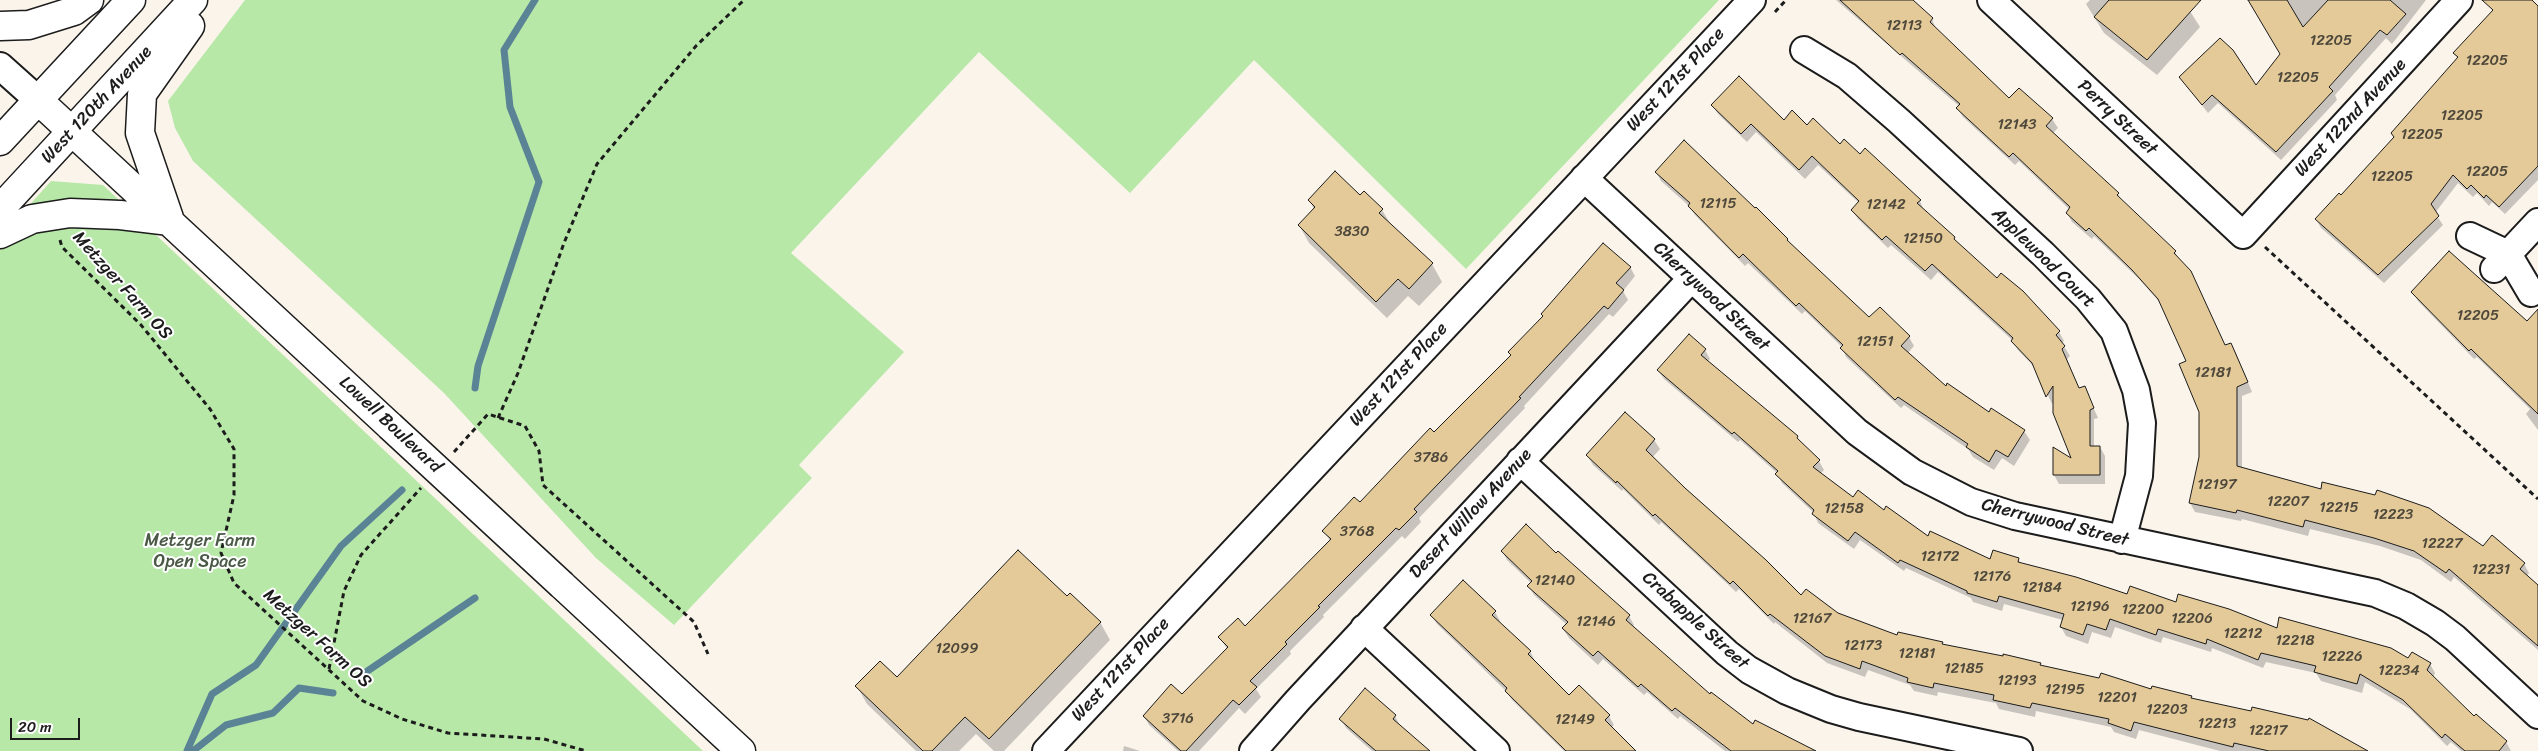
<!DOCTYPE html>
<html>
<head>
<meta charset="utf-8">
<style>
  body { margin:0 }
  #map { position:relative; width:2538px; height:751px; overflow:hidden; background:#faf4eb; font-family:Sriracha,sans-serif }
  canvas { display:block }
  .scale { position:absolute; left:10px; top:718px; width:70px; height:22px; box-sizing:border-box; border:2px solid #1c1c1c; border-top:0; padding-left:6px; font-size:15px; line-height:18px; white-space:nowrap; color:#1c1c1c; -webkit-text-stroke:4px #fff; paint-order:stroke }
</style>
</head>
<body>
<div id="map">
<canvas width="2538" height="751"></canvas>
<div class="scale">20 m</div>
</div>
<script>
const ctx = document.querySelector('canvas').getContext('2d');
ctx.lineJoin = 'round';
function paint(path, color) {
  ctx.fillStyle = color;
  ctx.fill(path, 'evenodd');
}
function toPath(rows) {
  const path = new Path2D();
  for (const r of rows) {
    path.moveTo(r[0], r[1]);
    for (let i = 2; i < r.length; i += 2) path.lineTo(r[i], r[i + 1]);
  }
  return path;
}
function trace(path, color, width, dash) {
  ctx.strokeStyle = color;
  ctx.lineWidth = width;
  ctx.lineCap = dash ? 'butt' : 'round';
  ctx.setLineDash(dash || []);
  ctx.stroke(path);
}
function drawText(font, color, halo, rows, align = 'center') {
  ctx.font = font + ' Sriracha,sans-serif';
  ctx.lineWidth = 4;
  ctx.setLineDash([]);
  ctx.textBaseline = 'middle';
  ctx.strokeStyle = halo;
  ctx.fillStyle = color;
  for (const [text, x, y, turn = 0] of rows) {
    ctx.save();
    ctx.translate(x, y);
    ctx.rotate((+turn || 0) * Math.PI / 180);
    ctx.textAlign = isNaN(turn) ? turn : align;
    if (halo) ctx.strokeText(text, 0, 0);
    ctx.fillText(text, 0, 0);
    ctx.restore();
  }
}
const green = toPath([
  [245,0,1719,0,1466,269,1254,60,1130,193,979,52,791,253,904,352,799,465,812,478,674,625,596,558,444,393,193,161,175,128,168,101],
  [51,181,103,185,703,751,0,751,0,238]
]);
const shadow = toPath([
  [1836,0,1910,0,1932,19,1936,29,2010,100,2019,89,2052,119,2058,128,2052,134,2118,194,2121,200,2175,252,2225,346,2231,344,2236,353,2252,392,2242,396,2242,469,2483,547,2524,564,2529,573,2526,577,2538,588,2538,650,2454,577,2451,582,2421,560,2380,546,2310,529,2308,536,2242,519,2241,521,2195,512,2190,503,2200,457,2200,412,2188,362,2162,305,2139,279,2094,236,2092,239,2072,222,2067,213,2070,210,2019,161,2015,165,1963,117,1957,108,1959,106],
  [2090,0,2183,0,2200,27,2157,75,2104,33,2086,4],
  [2250,0,2426,0,2392,44,2386,38,2335,95,2337,100,2281,160,2218,103,2208,113,2180,77,2256,87,2281,54],
  [2492,0,2530,0,2538,8,2538,180,2505,214,2492,202,2489,206,2477,193,2473,197,2458,183,2435,213,2443,225,2384,283,2321,228,2316,219,2341,197,2395,138,2458,59,2454,53,2494,10],
  [1712,105,1807,126,1860,156,1920,201,1924,211,1954,238,1958,245,2059,332,2064,341,2062,343,2070,356,2067,359,2079,389,2084,387,2098,418,2094,419,2094,447,2100,447,2105,456,2105,484,2059,484,2054,475,2074,462,2054,401,2052,404,2036,369,2018,350,2012,340,1938,272,1931,280,1891,245,1888,248,1858,219,1852,210,1859,203,1818,165,1805,179,1756,132,1747,142,1718,114],
  [1656,172,1787,239,1791,245,1870,319,1909,337,1914,346,1908,353,1946,387,1989,413,2024,431,2030,440,2014,466,2002,458,1994,470,1973,457,1968,449,1904,405,1901,408,1846,357,1842,347,1805,311,1802,314,1748,263,1745,266,1695,215,1689,206,1661,181],
  [1364,193,1382,210,1393,228,1432,264,1442,282,1419,306,1408,296,1387,318,1309,243,1299,225,1314,209,1309,200,1361,197],
  [1630,267,1635,276,1623,291,1628,300,1613,317,1609,314,1524,406,1525,408,1419,518,1421,522,1405,539,1402,536,1323,615,1324,617,1290,651,1291,654,1256,689,1261,697,1245,714,1239,708,1199,751,1178,751,1149,725,1144,716,1182,696,1227,649,1220,638,1245,628,1330,541,1324,531,1360,504,1434,434],
  [2413,292,2538,331,2538,430,2526,414,2530,409,2477,357,2474,359,2418,301],
  [1705,350,1710,359,1707,362,1797,437,1801,444,1819,461,1824,470,1820,474,1854,499,1885,511,1928,537,1991,561,2018,559,2021,564,2128,595,2176,604,2277,630,2430,664,2435,673,2433,678,2474,718,2506,742,2511,751,2461,751,2451,742,2447,746,2410,709,2365,682,2362,693,2321,681,2316,673,2266,662,2263,668,2212,648,2211,652,2163,637,2161,643,2115,627,2111,638,2092,632,2088,644,2066,636,2061,627,2063,620,2004,604,2002,611,1973,602,1971,598,1906,568,1904,571,1860,540,1854,549,1818,523,1814,513,1782,483,1777,473,1740,440,1738,442,1664,379,1658,370],
  [1625,414,1654,440,1660,449,1652,458,1765,560,1801,597,1838,614,1898,636,1942,643,1944,646,2040,664,2041,667,2152,691,2191,697,2192,700,2365,751,2220,751,2139,730,2136,739,2114,732,2111,727,2036,711,2035,717,1999,709,1996,703,1938,692,1937,696,1914,691,1910,685,1868,670,1865,677,1827,663,1775,622,1774,624,1739,589,1736,592,1661,522,1659,525,1623,489,1622,491,1593,465,1587,455],
  [1502,551,1556,555,1629,616,1634,625,1632,627,1710,696,1754,726,1813,751,1725,751,1680,716,1678,719,1647,692,1644,695,1603,659,1598,665,1569,638,1563,629,1567,625,1534,595,1529,586,1531,583,1507,560],
  [1463,582,1495,612,1500,621,1499,623,1530,651,1535,661,1534,662,1569,697,1609,716,1614,725,1611,728,1632,751,1564,751,1512,700,1506,691,1437,624,1431,615],
  [1067,598,1100,622,1110,640,1004,751,994,751,976,734,959,751,916,751,867,704,857,686,897,679],
  [1366,690,1395,716,1400,726,1428,751,1372,751,1346,728,1341,719],
  [1124,746,1140,751,1123,751]
]);
const stream = toPath([
  [475,388,478,366,539,182,510,107,504,50,535,0],
  [366,672,475,598],
  [187,751,212,694,256,665,341,546,402,490],
  [193,751,226,725,273,713,299,688,333,693]
]);
const building = toPath([
  [1840,0,1913,0,1933,18,1930,22,2009,98,2019,88,2053,118,2046,126,2119,193,2117,195,2176,251,2174,253,2191,271,2225,345,2231,343,2248,382,2237,387,2237,466,2321,489,2322,482,2375,495,2377,490,2429,508,2483,546,2492,535,2525,563,2520,569,2538,585,2538,646,2449,569,2446,573,2414,551,2374,538,2305,520,2303,527,2237,510,2236,513,2189,503,2199,457,2199,412,2179,364,2186,361,2158,299,2132,270,2089,228,2086,231,2066,213,2070,207,2013,153,2009,157,1956,108,1960,104,1902,53,1900,55,1840,0],
  [2109,0,2201,0,2147,60,2094,17,2109,0],
  [2248,0,2287,0,2303,27,2328,0,2390,0,2406,14,2387,35,2380,30,2329,87,2333,91,2276,152,2212,95,2202,105,2179,77,2220,38,2233,50,2256,85,2280,54,2248,0],
  [2482,0,2532,0,2538,6,2538,166,2499,207,2486,195,2484,198,2471,185,2467,189,2453,175,2431,204,2439,216,2378,275,2315,219,2339,193,2341,195,2394,137,2391,133,2458,57,2453,53,2493,10,2482,0],
  [1739,76,1784,120,1792,110,1807,125,1813,118,1840,144,1844,139,1860,154,1865,148,1921,200,1917,203,1955,237,1954,239,1997,278,2001,273,2023,291,2060,331,2056,335,2065,346,2062,349,2079,388,2085,386,2094,408,2090,410,2090,446,2100,446,2100,475,2053,475,2053,447,2071,458,2053,413,2053,386,2046,397,2032,363,2011,341,2013,338,1932,264,1925,271,1886,236,1882,240,1851,210,1859,201,1812,156,1799,170,1751,124,1741,134,1711,105,1739,76],
  [1684,140,1755,208,1756,207,1788,239,1787,240,1869,317,1880,307,1910,336,1901,346,1946,386,1947,383,1989,412,1991,408,2025,430,2008,457,1996,450,1989,462,1966,447,1968,444,1898,397,1895,400,1840,348,1843,345,1799,303,1796,306,1743,254,1739,258,1688,206,1690,203,1655,172,1684,140],
  [1335,171,1360,195,1364,191,1383,209,1379,213,1433,263,1409,289,1398,279,1376,302,1298,225,1315,207,1308,200,1335,171],
  [1603,243,1631,267,1616,283,1624,290,1608,309,1604,306,1519,397,1521,398,1414,509,1417,512,1399,530,1396,528,1318,606,1320,607,1285,642,1287,644,1250,681,1257,687,1239,705,1233,700,1186,751,1181,751,1143,716,1171,684,1182,694,1228,647,1218,637,1238,618,1245,626,1331,539,1322,531,1354,497,1360,502,1430,428,1434,432,1511,355,1508,352,1543,316,1541,314,1603,243],
  [2449,251,2527,321,2538,309,2538,414,2471,349,2469,351,2411,292,2449,251],
  [1689,334,1706,349,1701,355,1798,436,1797,438,1820,460,1813,467,1853,497,1858,490,1884,510,1886,506,1928,536,1930,531,1990,559,1993,550,2019,558,2018,562,2076,577,2127,594,2130,586,2176,602,2178,594,2229,609,2277,628,2279,617,2391,648,2408,658,2412,652,2431,663,2427,670,2474,716,2476,714,2507,741,2499,751,2465,751,2445,734,2442,738,2403,700,2360,674,2357,684,2314,672,2316,666,2261,653,2258,660,2207,639,2206,644,2158,629,2156,635,2110,619,2106,630,2087,624,2083,635,2060,627,2064,614,1999,596,1997,602,1967,593,1967,591,1900,560,1898,563,1855,532,1848,541,1812,514,1814,510,1775,474,1778,471,1734,432,1732,434,1657,370,1689,334],
  [1625,412,1655,439,1646,450,1685,488,1766,560,1801,595,1806,589,1838,613,1897,635,1898,632,1943,642,1942,644,2003,656,2003,654,2041,663,2040,665,2099,678,2101,673,2151,689,2152,686,2192,696,2191,698,2251,711,2252,707,2308,720,2309,718,2368,751,2269,751,2234,743,2233,747,2134,722,2131,731,2108,723,2109,719,2032,703,2030,708,1993,700,1994,695,1934,683,1933,688,1907,682,1908,678,1862,661,1860,669,1825,656,1770,614,1768,616,1733,581,1730,584,1655,514,1653,516,1617,481,1616,483,1586,455,1625,412],
  [1526,524,1556,553,1558,551,1630,615,1626,620,1710,694,1711,692,1753,724,1755,720,1816,751,1731,751,1675,708,1672,711,1641,684,1638,687,1598,651,1593,656,1562,628,1568,622,1527,586,1532,581,1501,551,1526,524],
  [1018,550,1067,596,1070,593,1101,622,989,739,965,717,932,751,923,751,855,686,880,661,897,677,1018,550],
  [1463,580,1496,611,1492,615,1531,651,1528,654,1569,695,1579,685,1610,715,1605,720,1636,751,1566,751,1505,691,1507,688,1430,615,1463,580],
  [1365,688,1396,715,1393,719,1430,751,1376,751,1339,719,1365,688]
]);
const path = toPath([
  [1775,12,1786,0],
  [60,240,62,247,141,325,210,409,234,449,234,495,221,553,234,583,363,701,402,719,448,733,544,739,586,751],
  [2265,247,2538,499],
  [498,418,518,373,564,243,597,164,696,46,744,0],
  [454,452,488,414,525,426,539,451,543,485,694,622,708,654],
  [329,669,344,591,361,555,421,488]
]);
const minor = toPath([
  [1991,0,2243,235,2459,0],
  [1804,50,1847,76,1899,121,2043,254,2088,299,2114,331,2136,390,2142,423,2139,476,2122,540],
  [0,66,38,100],
  [1584,178,1857,432,1912,472,1971,502,2015,516,2375,593,2406,606,2435,623,2455,638,2538,715],
  [2470,236,2508,254,2531,293],
  [2494,269,2538,222],
  [1520,461,1727,653,1749,670,1787,691,1831,709,1859,717,2019,751],
  [1364,628,1496,751],
  [1046,751,1752,0],
  [1253,751,1298,700,1691,279]
]);
const major = toPath([
  [0,26,29,25,74,11,89,0],
  [38,100,390,426],
  [0,141,131,0],
  [0,209,193,0],
  [169,218,140,133,142,94,190,26],
  [0,234,32,219,70,213,120,215,170,221],
  [562,585,741,751]
]);
const majorBridge = toPath([
  [390,426,562,585]
]);
const numberNames = [
  ["12113",1904,26],
  ["12205",2331,41],
  ["12205",2487,61],
  ["12205",2298,78],
  ["12205",2462,116],
  ["12143",2017,125],
  ["12205",2422,135],
  ["12205",2487,172],
  ["12205",2392,177],
  ["12115",1718,204],
  ["12142",1886,205],
  ["3830",1352,232],
  ["12150",1923,239],
  ["12205",2478,316],
  ["12151",1875,342],
  ["12181",2213,373],
  ["3786",1431,458],
  ["12197",2217,485],
  ["12207",2288,502],
  ["12215",2339,508],
  ["12158",1844,509],
  ["12223",2393,515],
  ["3768",1357,532],
  ["12227",2442,544],
  ["12172",1940,557],
  ["12231",2491,570],
  ["12176",1992,577],
  ["12140",1555,581],
  ["12184",2042,588],
  ["12196",2090,607],
  ["12200",2143,610],
  ["12167",1812,619],
  ["12206",2192,619],
  ["12146",1596,622],
  ["12212",2243,634],
  ["12218",2295,641],
  ["12173",1863,646],
  ["12099",957,649],
  ["12181",1917,654],
  ["12226",2342,657],
  ["12185",1964,669],
  ["12234",2399,671],
  ["12193",2017,681],
  ["12195",2065,690],
  ["12201",2117,698],
  ["12203",2167,710],
  ["3716",1178,719],
  ["12149",1575,720],
  ["12213",2217,724],
  ["12217",2268,731]
];
const streetNames = [
  ["West 121st Place",1676,80,-47],
  ["West 120th Avenue",97,105,-47],
  ["Perry Street",2117,118,43],
  ["West 122nd Avenue",2351,118,-47],
  ["Applewood Court",2043,258,44],
  ["Metzger Farm OS",122,286,48],
  ["Cherrywood Street",1711,297,43],
  ["West 121st Place",1399,375,-47],
  ["Lowell Boulevard",390,425,43],
  ["Desert Willow Avenue",1471,514,-47],
  ["Cherrywood Street",2055,523,14],
  ["Crabapple Street",1695,621,42],
  ["Metzger Farm OS",317,639,42],
  ["West 121st Place",1121,670,-47]
];
const parkNames = [
  ["Metzger Farm",200,541],
  ["Open Space",200,562]
];
paint(green, '#b7e8a8');
paint(shadow, '#0003');
trace(stream, '#5a8395', 7);
paint(building, '#e4ca99');
trace(building, '#1c1c1c', 1);
trace(minor, '#1c1c1c', 30);
trace(major, '#1c1c1c', 31);
trace(path, '#1c1c1c', 3, [5, 4]);
trace(minor, '#fff', 26);
trace(major, '#fff', 28);
trace(majorBridge, '#1c1c1c', 31, []);
trace(majorBridge, '#fff', 28);
drawText('15px', '#4e483b', null, numberNames);
drawText('18px', '#1c1c1c', '#fff', streetNames);
drawText('18px', '#4a5946', '#fff', parkNames);
</script>
</body>
</html>
